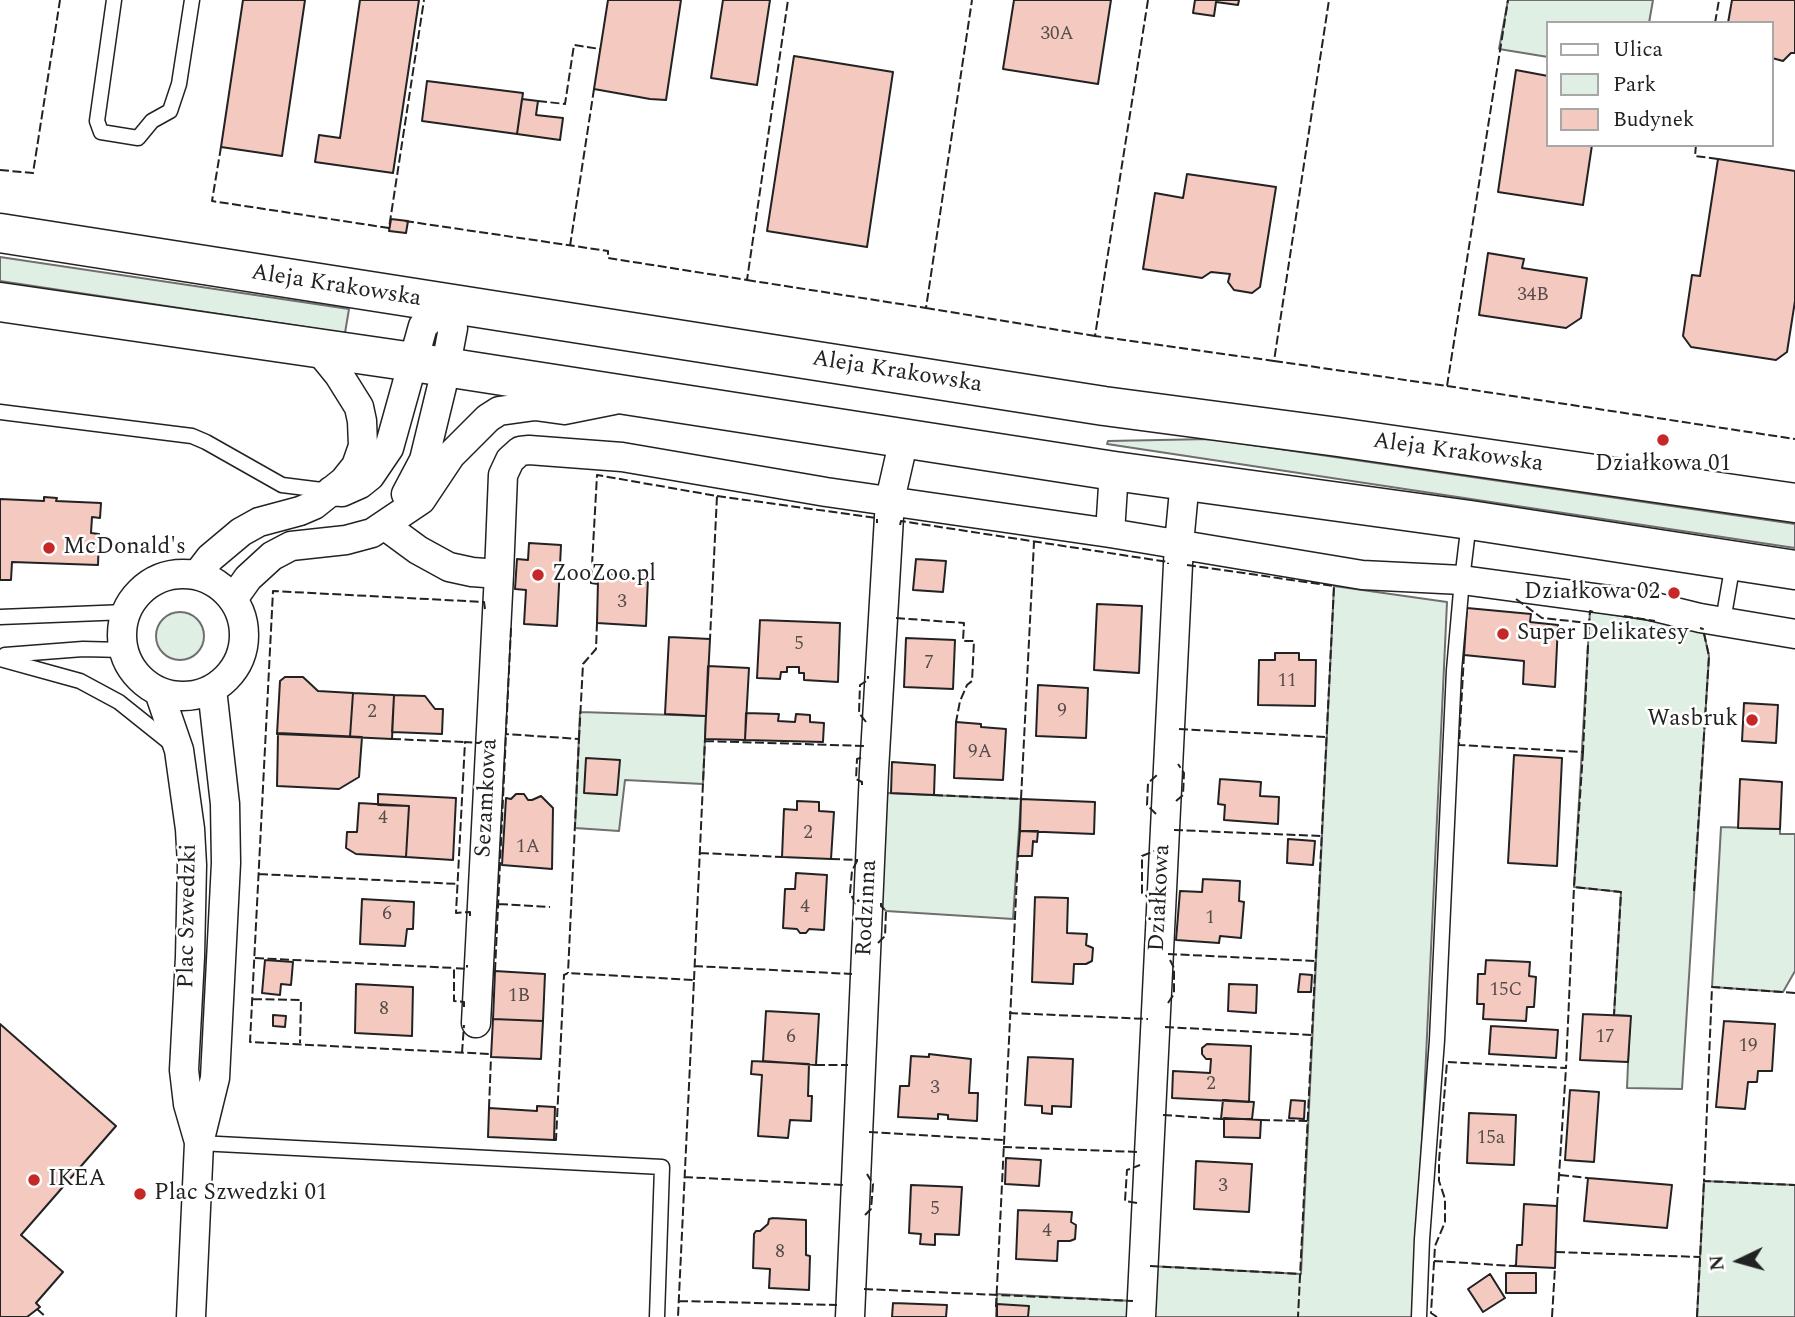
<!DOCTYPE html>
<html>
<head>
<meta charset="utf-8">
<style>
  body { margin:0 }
  #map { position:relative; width:1795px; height:1317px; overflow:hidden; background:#fff; font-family:Spectral,serif }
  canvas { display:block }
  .legend { position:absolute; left:1546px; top:21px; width:228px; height:126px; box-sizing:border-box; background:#fff; border:2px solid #a7a7a7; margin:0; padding:9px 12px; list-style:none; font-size:21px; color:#222 }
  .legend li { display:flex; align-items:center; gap:14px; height:35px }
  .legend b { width:35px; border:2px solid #a7a7a7 }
  .north { position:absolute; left:1704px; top:1226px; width:70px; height:70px; -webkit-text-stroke:5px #fff; paint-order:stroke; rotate:265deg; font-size:19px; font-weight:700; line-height:28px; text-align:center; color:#222 }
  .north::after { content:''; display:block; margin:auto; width:24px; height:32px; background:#222; clip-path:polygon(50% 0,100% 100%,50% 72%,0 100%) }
</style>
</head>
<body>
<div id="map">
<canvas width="1795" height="1317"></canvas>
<ul class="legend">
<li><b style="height:9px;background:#fff"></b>Ulica</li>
<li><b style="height:19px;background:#e0efe3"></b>Park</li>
<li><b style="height:19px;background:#f3c9c0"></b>Budynek</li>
</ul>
<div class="north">N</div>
</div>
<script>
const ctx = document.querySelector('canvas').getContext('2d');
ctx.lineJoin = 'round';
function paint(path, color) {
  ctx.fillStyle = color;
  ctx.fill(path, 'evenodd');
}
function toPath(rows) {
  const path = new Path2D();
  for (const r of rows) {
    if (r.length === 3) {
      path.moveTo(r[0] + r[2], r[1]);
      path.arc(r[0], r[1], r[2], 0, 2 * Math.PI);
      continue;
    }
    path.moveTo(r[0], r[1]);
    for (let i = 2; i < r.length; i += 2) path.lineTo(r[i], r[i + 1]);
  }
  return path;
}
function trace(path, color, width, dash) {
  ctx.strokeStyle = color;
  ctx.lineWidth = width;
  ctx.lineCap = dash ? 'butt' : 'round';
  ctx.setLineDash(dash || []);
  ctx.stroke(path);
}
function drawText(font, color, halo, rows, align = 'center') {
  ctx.font = font + ' Spectral,serif';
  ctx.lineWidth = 5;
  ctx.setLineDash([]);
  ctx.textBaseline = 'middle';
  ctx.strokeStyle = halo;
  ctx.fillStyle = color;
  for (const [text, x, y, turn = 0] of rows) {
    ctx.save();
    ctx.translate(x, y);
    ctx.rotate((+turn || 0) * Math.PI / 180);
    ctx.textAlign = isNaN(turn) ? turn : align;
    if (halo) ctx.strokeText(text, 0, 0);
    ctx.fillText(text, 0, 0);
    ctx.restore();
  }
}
const green = toPath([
  [1508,0,1653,0,1649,23,1548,23,1548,57,1499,49,1508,0],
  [0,257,349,309,345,333,0,281,0,257],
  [1211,439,1795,524,1795,548,1107,444,1108,441,1211,439],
  [1334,586,1447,602,1414,1317,1149,1317,1150,1266,1301,1274,1334,586],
  [1590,611,1703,629,1709,656,1682,1089,1627,1088,1630,1016,1614,1015,1621,892,1574,887,1590,611],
  [180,636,24],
  [580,712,706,716,703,784,625,780,619,831,575,828,580,712],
  [885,793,1021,799,1013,919,886,911,881,906,885,793],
  [1721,827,1780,829,1780,834,1795,834,1795,971,1783,992,1712,987,1721,827],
  [1704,1181,1795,1185,1795,1317,1697,1317,1704,1181],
  [997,1294,1133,1301,1130,1317,996,1317,997,1294]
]);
const building = toPath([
  [243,0,305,0,282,156,221,147,243,0],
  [360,0,419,0,393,173,315,162,319,135,340,138,360,0],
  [608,0,681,0,666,100,650,99,594,89,608,0],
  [723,0,770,0,757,85,711,78,723,0],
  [1014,0,1111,0,1098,84,1003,69,1014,0],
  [1195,0,1239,0,1238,5,1216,2,1214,16,1193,13,1195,0],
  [1732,0,1795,0,1795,53,1791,53,1783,61,1772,58,1772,23,1728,23,1732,0],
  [794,56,893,72,867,247,767,231,794,56],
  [1516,70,1548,76,1548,145,1592,145,1583,205,1498,192,1516,70],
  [427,81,523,93,517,134,422,121,427,81],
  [522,99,538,101,536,115,563,118,560,140,517,134,522,99],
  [1718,159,1795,171,1795,301,1787,352,1776,360,1691,347,1683,336,1692,275,1700,276,1718,159],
  [1187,174,1276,187,1260,287,1252,293,1234,290,1228,282,1230,274,1211,272,1202,278,1143,269,1155,193,1183,198,1187,174],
  [391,219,408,221,406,233,389,231,391,219],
  [1488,253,1524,259,1522,268,1587,278,1581,318,1566,328,1479,315,1488,253],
  [44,497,57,498,56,501,101,503,100,518,92,517,91,533,99,534,98,565,12,562,11,580,0,580,0,499,44,501,44,497],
  [529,543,561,545,557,626,524,624,526,590,515,589,517,559,528,560,529,543],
  [916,559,946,561,943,592,913,590,916,559],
  [605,574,648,577,646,626,597,623,598,581,601,576,605,574],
  [1097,604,1142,606,1139,673,1094,670,1097,604],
  [1467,608,1531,614,1530,622,1558,625,1555,687,1523,684,1524,661,1464,655,1467,608],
  [760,620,840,623,838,682,804,680,804,673,799,673,799,667,787,667,787,672,781,672,780,679,757,678,760,620],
  [669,637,710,639,706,716,665,714,669,637],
  [906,638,955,640,953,689,904,687,906,638],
  [1275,653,1299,653,1299,660,1316,660,1315,706,1258,705,1259,660,1275,660,1275,653],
  [708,666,749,668,745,740,705,739,708,666],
  [285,677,303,677,318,691,353,693,350,737,277,734,280,681,285,677],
  [1038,685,1088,688,1086,738,1036,736,1038,685],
  [353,693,394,695,392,739,350,737,353,693],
  [394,695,425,696,435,709,443,709,442,734,392,732,394,695],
  [1744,703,1778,705,1776,743,1742,741,1744,703],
  [746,713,779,714,778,721,795,722,796,714,810,715,810,722,824,723,823,742,745,740,746,713],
  [956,722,981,724,981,727,1006,729,1003,780,954,778,956,722],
  [278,733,362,737,359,777,339,789,277,786,278,733],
  [1514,755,1562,758,1557,866,1508,863,1514,755],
  [586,758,620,760,617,795,584,793,586,758],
  [892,762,935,765,934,795,891,793,892,762],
  [1220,779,1261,782,1260,796,1279,797,1278,824,1224,820,1225,805,1218,804,1220,779],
  [1740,779,1782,782,1780,829,1738,828,1740,779],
  [378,794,456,798,453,860,406,857,409,806,378,805,378,794],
  [516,794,524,794,528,800,532,800,541,796,553,808,552,869,502,865,506,798,511,799,516,794],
  [1021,799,1095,802,1094,834,1020,831,1021,799],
  [797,801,819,802,819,811,834,812,831,859,782,857,784,809,797,810,797,801],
  [359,803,409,806,406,857,356,854,346,848,347,832,357,832,359,803],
  [1020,831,1038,831,1037,842,1033,841,1032,856,1018,856,1020,831],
  [1288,839,1315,841,1313,865,1287,863,1288,839],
  [796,873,827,875,824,930,809,929,806,933,800,933,797,929,783,928,785,889,795,889,796,873],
  [1203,879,1240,881,1239,901,1244,902,1241,938,1220,936,1219,943,1176,940,1180,891,1202,892,1203,879],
  [1035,897,1068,898,1067,933,1087,934,1086,945,1093,948,1092,961,1086,964,1074,964,1073,984,1032,982,1035,897],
  [362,899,414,902,413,929,407,929,405,946,360,944,362,899],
  [265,960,293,962,291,985,281,984,280,995,262,993,265,960],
  [1486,960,1530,962,1529,976,1536,977,1534,1007,1527,1007,1526,1021,1483,1019,1484,1004,1477,1004,1478,974,1485,974,1486,960],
  [495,971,545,974,543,1021,493,1019,495,971],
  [1300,974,1312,975,1311,992,1298,992,1300,974],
  [356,984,413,987,412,1036,355,1033,356,984],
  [1229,984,1257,985,1256,1013,1228,1011,1229,984],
  [766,1011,819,1014,816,1065,763,1061,766,1011],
  [1583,1014,1631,1016,1628,1062,1580,1060,1583,1014],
  [273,1015,286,1016,285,1027,273,1026,273,1015],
  [493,1019,543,1021,541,1059,491,1057,493,1019],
  [1724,1021,1775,1024,1772,1071,1758,1071,1757,1082,1748,1082,1745,1109,1716,1107,1724,1021],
  [0,1024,116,1126,21,1235,63,1272,36,1303,40,1307,27,1317,0,1317,0,1024],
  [1491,1026,1558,1030,1556,1058,1489,1054,1491,1026],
  [1207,1044,1251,1046,1249,1102,1172,1098,1173,1071,1210,1073,1211,1059,1206,1059,1202,1054,1202,1048,1207,1044],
  [929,1054,971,1059,969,1093,978,1093,977,1121,948,1119,948,1115,938,1114,938,1119,898,1117,900,1086,909,1086,911,1056,929,1057,929,1054],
  [1028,1057,1073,1059,1071,1107,1052,1106,1052,1114,1042,1113,1042,1106,1025,1105,1028,1057],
  [752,1061,809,1064,808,1096,812,1096,811,1121,790,1120,788,1138,758,1136,762,1075,751,1074,752,1061],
  [1570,1090,1599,1092,1594,1162,1565,1160,1570,1090],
  [1223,1100,1254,1102,1252,1119,1221,1119,1223,1100],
  [1291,1100,1305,1101,1304,1119,1289,1118,1291,1100],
  [537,1106,555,1107,554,1140,488,1137,489,1108,537,1111,537,1106],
  [1469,1113,1516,1115,1514,1165,1467,1163,1469,1113],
  [1224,1118,1261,1120,1260,1138,1224,1137,1224,1118],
  [1006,1158,1041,1160,1039,1186,1005,1184,1006,1158],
  [1196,1161,1252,1164,1249,1212,1194,1209,1196,1161],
  [1588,1178,1672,1185,1667,1228,1584,1221,1588,1178],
  [911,1185,962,1187,959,1235,935,1234,935,1245,920,1244,921,1234,909,1233,911,1185],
  [1524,1204,1557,1206,1555,1268,1514,1266,1516,1265,1517,1245,1522,1245,1524,1204],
  [1018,1210,1072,1212,1071,1222,1076,1225,1075,1239,1070,1241,1058,1241,1057,1261,1016,1259,1018,1210],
  [773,1218,806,1220,806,1255,810,1256,809,1290,769,1288,770,1269,753,1268,754,1234,756,1231,760,1231,768,1224,769,1219,773,1218],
  [1506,1273,1536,1273,1536,1293,1506,1293,1506,1273],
  [1490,1274,1505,1298,1483,1312,1468,1289,1490,1274],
  [893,1303,947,1305,946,1317,892,1317,893,1303],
  [997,1304,1029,1306,1028,1317,997,1317,997,1304]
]);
const service = toPath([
  [114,0,97,121,101,132,138,138,152,121,170,111,179,84,192,0],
  [0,412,192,436,206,442,282,485,330,491],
  [0,617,126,612],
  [1723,621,1733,563],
  [5,655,83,649,123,650],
  [0,659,80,681,119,702,174,746],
  [199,1143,662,1167,657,1317],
  [1419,1317,1422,1239,1437,1040,1454,670,1462,580,1469,522]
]);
const minor = toPath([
  [331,491,342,492,360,484,370,476,389,448,423,326,447,304,453,328,442,386,424,460,406,494],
  [384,525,418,550,449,567,472,572,499,574,503,475,510,460,520,451,529,450,622,457,826,492,1110,533,1362,575,1462,580,1647,605,1700,618,1795,634],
  [1110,533,1114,471],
  [183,635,61],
  [197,575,210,558,241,532,259,522,300,511,314,505,344,481,356,466,363,446,362,421,359,407,339,375,317,348],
  [233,599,248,578,272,556,291,546,346,540,372,533,421,500,451,455,488,418,499,411,535,406,564,410,614,400],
  [159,692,179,750,190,829,192,865,190,957,184,1070,188,1104,199,1142],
  [476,1023,499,574],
  [191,1317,199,1143,215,1078,226,863,225,804,212,689],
  [850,1317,874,771,890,500,904,439],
  [1141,1317,1179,544,1185,480]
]);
const secondary = toPath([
  [0,233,1104,406,1338,437,1795,503],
  [0,302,413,362,1114,471,1470,520,1795,570]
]);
const fence = toPath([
  [1148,0,1095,336,1274,361,1329,0],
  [1715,23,1719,0],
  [538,101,565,104,574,45,600,49],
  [1696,145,1695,156,1718,159],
  [221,147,212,201,389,228,424,0],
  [0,170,33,173,60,0],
  [405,221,608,251,608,258,747,280,788,0],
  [570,246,594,89],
  [747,280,926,308,972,0],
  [926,308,1095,336],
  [1274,361,1447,386,1508,0],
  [1447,386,1795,439],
  [717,496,877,518,877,523],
  [900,525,901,521,1168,562,1168,564],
  [1187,565,1334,586,1298,1317],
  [598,584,591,583,597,475,717,496,710,639],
  [1516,599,1542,618,1589,623,1590,611,1593,612],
  [485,609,484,602,273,591,250,1042,491,1054],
  [1624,616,1655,621],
  [896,618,964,623,963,641,974,641,972,681,967,685,960,701,956,722],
  [511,628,506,734,579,739,568,973],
  [1464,655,1459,745,1583,752,1589,623],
  [866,722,859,713,860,685,868,680,868,676],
  [1179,729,1325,737],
  [392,739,465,742],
  [579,739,583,664,596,649,597,623],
  [705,741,865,746],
  [1583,752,1574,887,1621,892,1614,1015],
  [862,785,862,782,856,779,857,759,864,757],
  [934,795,1021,799,1034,542],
  [1176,801,1183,795,1184,773,1178,764],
  [1156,814,1147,805,1148,783,1158,774],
  [1174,830,1322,836],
  [700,853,782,857],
  [831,859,858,860],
  [259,874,458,884],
  [1694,891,1709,656,1703,629,1700,628],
  [1153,900,1142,893,1142,856,1154,851],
  [499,904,550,907],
  [856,904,850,893,852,871,858,859],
  [470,916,470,912,456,913,465,742,479,743,482,741],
  [878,943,885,936,886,911,881,906,881,903],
  [1168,954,1315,961],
  [255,958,454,968],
  [694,966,852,974],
  [495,971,506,734],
  [694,980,705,739],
  [1795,993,1712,987,1704,1181,1795,1185],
  [253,999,301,1000,300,1043],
  [1168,1003,1174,994,1174,968,1170,960],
  [464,1007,464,1002,454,1001,454,968,467,969,467,965],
  [1009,1013,1148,1019],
  [1165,1027,1313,1035],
  [462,1053,464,1025],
  [816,1065,848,1065],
  [489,1108,491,1057],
  [1163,1115,1221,1119],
  [1261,1120,1307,1121],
  [869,1132,1003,1140],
  [554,1140,556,1140,564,975,568,973,694,980,678,1317],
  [1003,1147,1139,1152],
  [1560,1175,1588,1178],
  [684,1177,843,1185],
  [1137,1203,1125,1201,1127,1170,1140,1165],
  [1557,1206,1566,1068],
  [865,1215,871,1209,872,1197,873,1184,867,1174],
  [1556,1252,1700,1257],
  [1434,1261,1514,1266],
  [1150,1266,1301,1274],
  [864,1289,1133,1301],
  [679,1301,837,1305],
  [996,1307,1018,856],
  [37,1309,46,1317],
  [1437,1317,1431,1313,1435,1246,1445,1222,1445,1199,1439,1181,1439,1161,1447,1062,1566,1068,1574,887],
  [1552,1317,1555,1268],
  [1697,1317,1704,1181]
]);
const markers = [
  [1663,440,7,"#c62828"],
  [49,548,7,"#c62828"],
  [538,575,7,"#c62828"],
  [1674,593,7,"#c62828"],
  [1503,634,7,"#c62828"],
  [1752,720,7,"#c62828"],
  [34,1180,7,"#c62828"],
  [140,1194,7,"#c62828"]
];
const numberNames = [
  ["30A",1057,35],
  ["34B",1533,296],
  ["3",622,603],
  ["5",799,645],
  ["7",929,664],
  ["11",1287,682],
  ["9",1062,712],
  ["2",372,713],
  ["9A",980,753],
  ["4",383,819],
  ["2",808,834],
  ["1A",528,848],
  ["4",805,908],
  ["6",387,915],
  ["1",1210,919],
  ["15C",1506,991],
  ["1B",519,997],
  ["8",384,1010],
  ["6",791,1038],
  ["17",1605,1038],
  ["19",1748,1047],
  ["2",1211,1085],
  ["3",935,1089],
  ["15a",1491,1139],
  ["3",1223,1187],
  ["5",935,1210],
  ["4",1047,1232],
  ["8",780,1253]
];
const streetNames = [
  ["Aleja Krakowska",336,287,9],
  ["Aleja Krakowska",897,373,9],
  ["Aleja Krakowska",1458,454,8],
  ["Sezamkowa",488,798,-87],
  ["Działkowa",1161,898,-87],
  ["Rodzinna",868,908,-87],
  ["Plac Szwedzki",189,916,-89]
];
const poiNames = [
  ["Działkowa 01",1663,465,"center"],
  ["McDonald's",63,548],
  ["ZooZoo.pl",552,575],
  ["Działkowa 02",1660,593,"right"],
  ["Super Delikatesy",1517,634],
  ["Wasbruk",1738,720,"right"],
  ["IKEA",48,1180],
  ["Plac Szwedzki 01",154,1194]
];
paint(green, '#e0efe3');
trace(green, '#6f6f6f', 2);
paint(building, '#f3c9c0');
trace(building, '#222', 2);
trace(service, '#222', 17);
trace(minor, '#222', 31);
trace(secondary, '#222', 41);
trace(service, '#fff', 14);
trace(minor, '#fff', 28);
trace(secondary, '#fff', 38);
trace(fence, '#222', 2, [9, 3.5]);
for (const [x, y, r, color] of markers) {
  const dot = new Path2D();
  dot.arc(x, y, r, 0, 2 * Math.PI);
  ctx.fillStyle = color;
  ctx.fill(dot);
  trace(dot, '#fff', 2.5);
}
drawText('19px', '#564c4a', null, numberNames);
drawText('23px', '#222', '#fff', streetNames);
drawText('23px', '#222', '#fff', poiNames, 'left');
</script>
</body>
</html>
